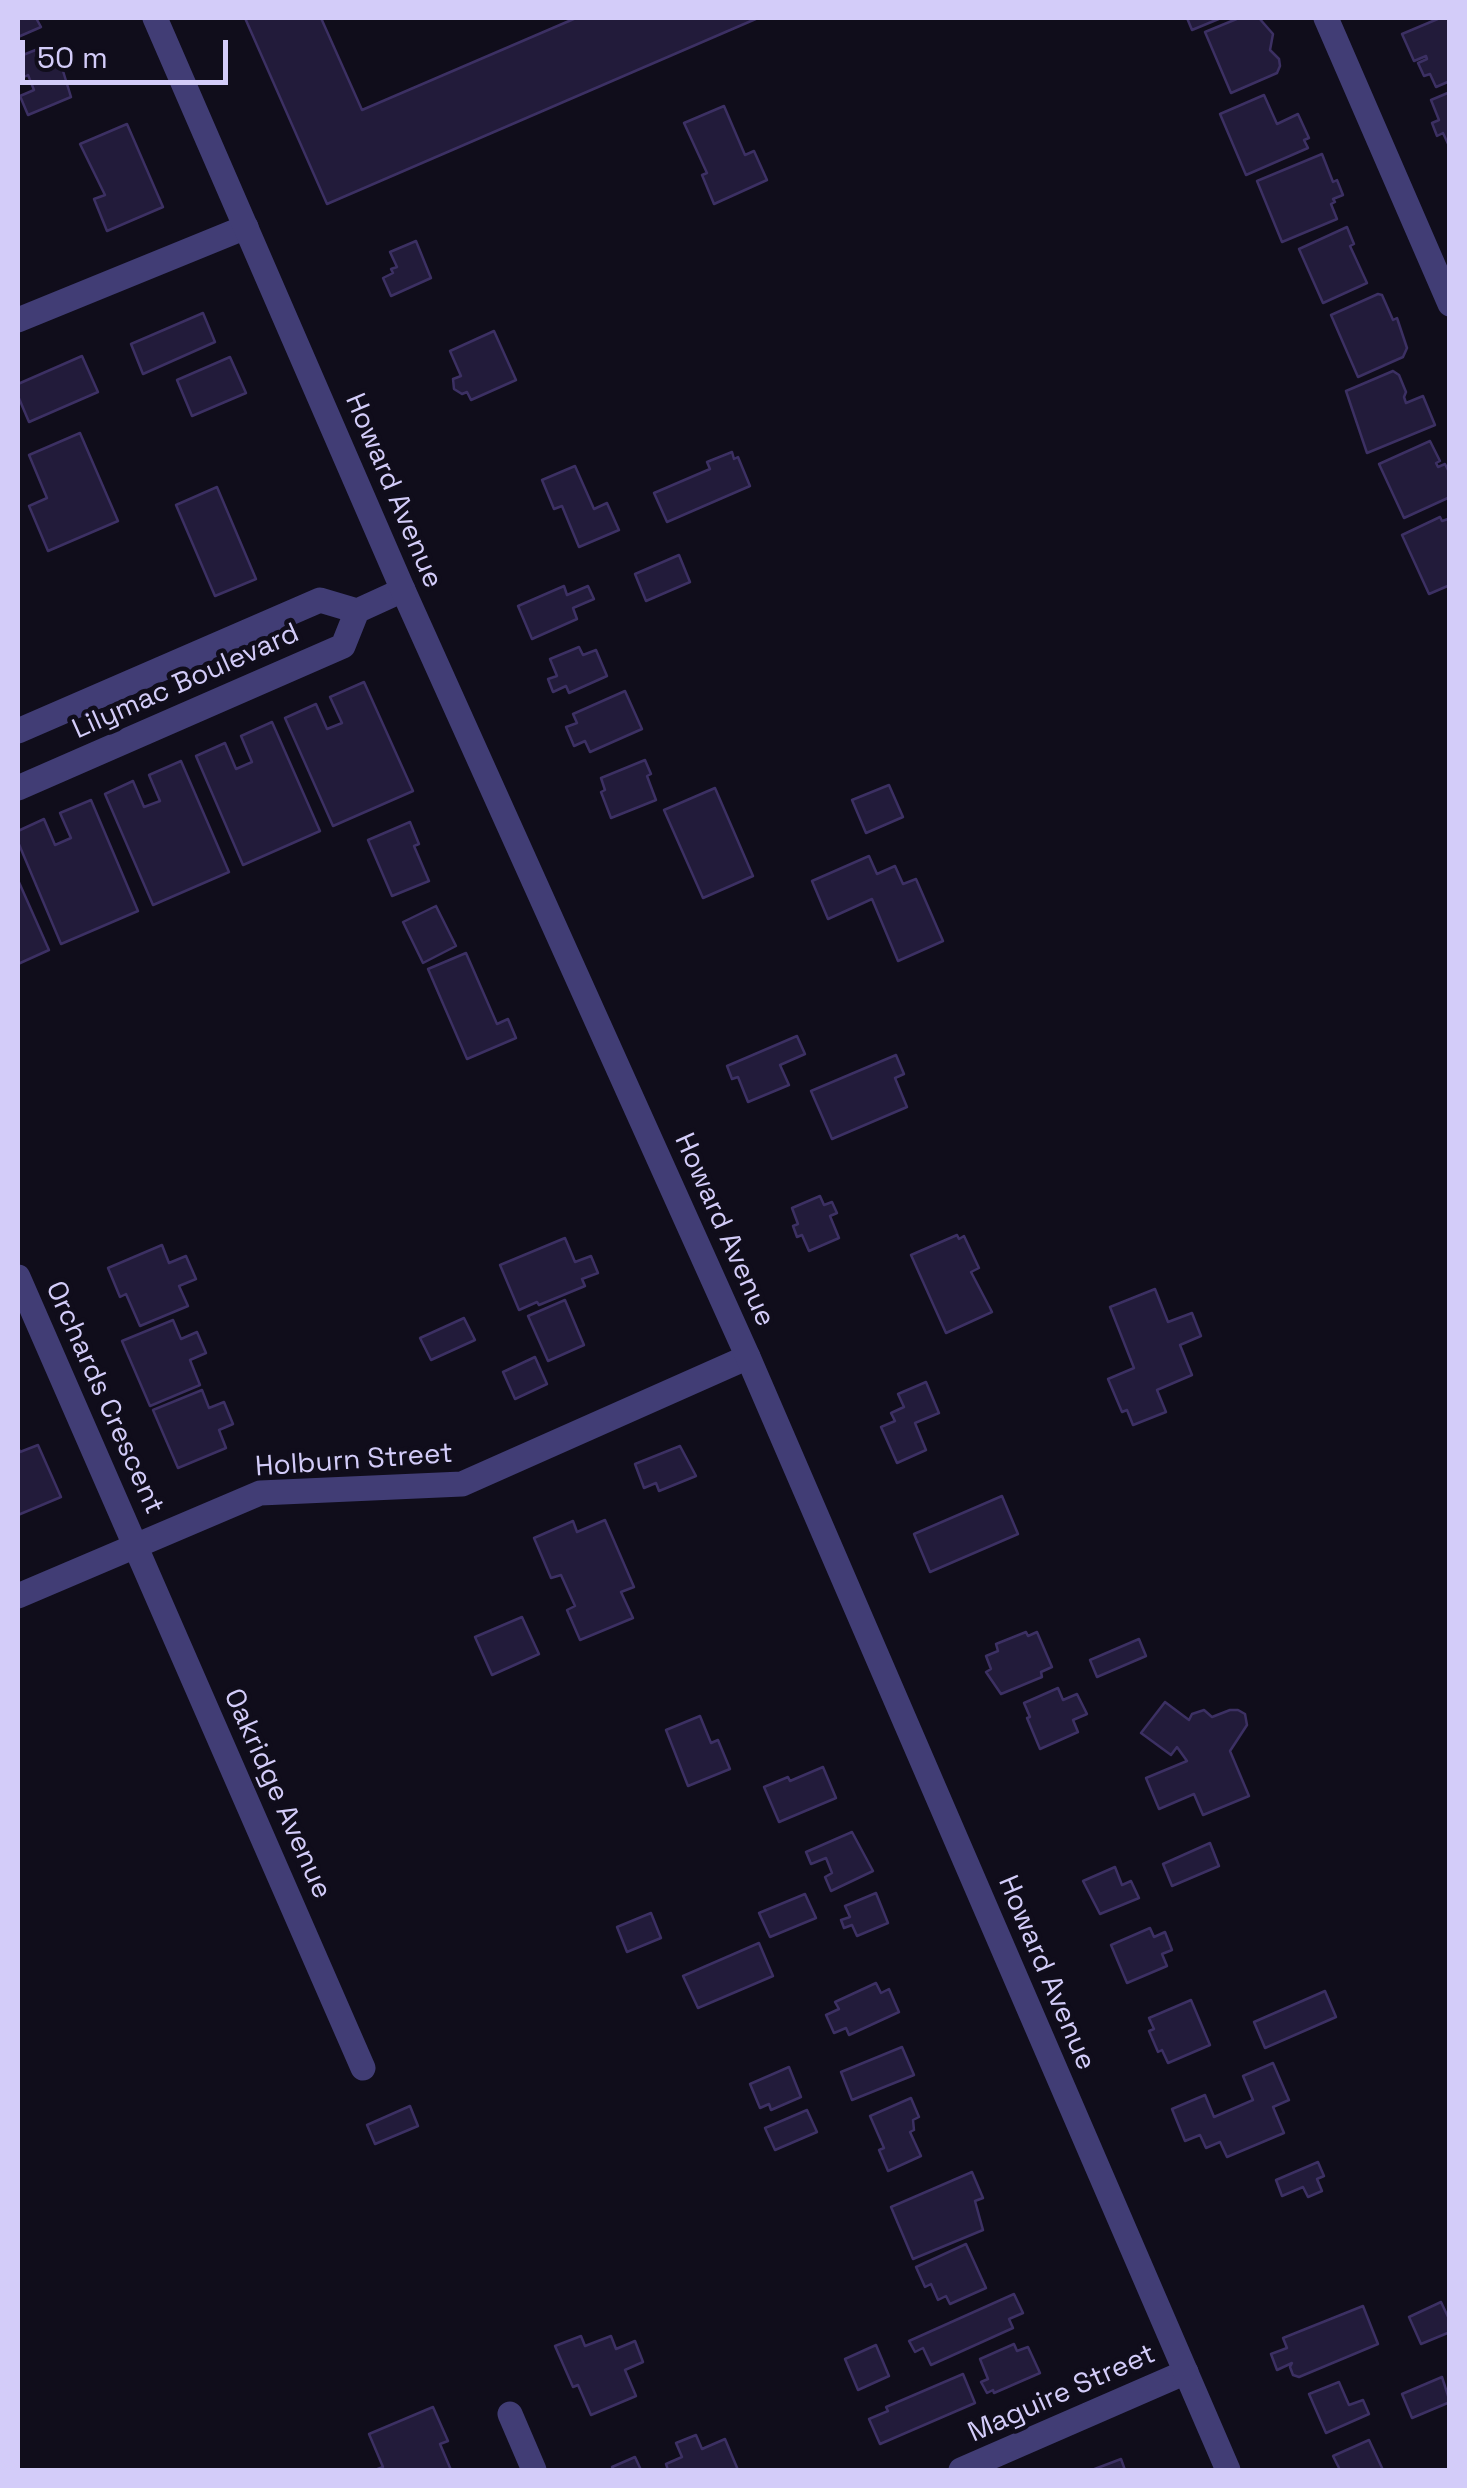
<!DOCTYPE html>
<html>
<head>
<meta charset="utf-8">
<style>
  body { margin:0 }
  #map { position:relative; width:1467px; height:2488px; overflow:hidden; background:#100d1b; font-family:"Space Grotesk",sans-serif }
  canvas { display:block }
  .frame { position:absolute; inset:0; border:20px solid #d3ccf9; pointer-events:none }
  .scale { position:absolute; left:20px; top:40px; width:208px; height:45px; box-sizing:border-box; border:5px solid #d3ccf9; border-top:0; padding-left:12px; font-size:30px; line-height:35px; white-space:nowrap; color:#d3ccf9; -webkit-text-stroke:8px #100d1b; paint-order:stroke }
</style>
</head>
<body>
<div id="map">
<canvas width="1467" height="2488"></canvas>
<div class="frame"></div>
<div class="scale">50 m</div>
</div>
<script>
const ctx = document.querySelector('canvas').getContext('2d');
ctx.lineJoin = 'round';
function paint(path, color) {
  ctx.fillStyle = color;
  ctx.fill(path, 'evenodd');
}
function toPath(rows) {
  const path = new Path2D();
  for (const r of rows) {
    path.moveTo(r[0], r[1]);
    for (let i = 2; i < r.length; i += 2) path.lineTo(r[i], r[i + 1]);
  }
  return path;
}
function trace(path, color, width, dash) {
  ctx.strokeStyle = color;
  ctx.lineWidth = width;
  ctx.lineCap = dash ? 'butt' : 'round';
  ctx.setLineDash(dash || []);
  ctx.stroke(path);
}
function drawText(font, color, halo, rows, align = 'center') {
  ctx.font = font + ' "Space Grotesk",sans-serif';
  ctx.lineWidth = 9;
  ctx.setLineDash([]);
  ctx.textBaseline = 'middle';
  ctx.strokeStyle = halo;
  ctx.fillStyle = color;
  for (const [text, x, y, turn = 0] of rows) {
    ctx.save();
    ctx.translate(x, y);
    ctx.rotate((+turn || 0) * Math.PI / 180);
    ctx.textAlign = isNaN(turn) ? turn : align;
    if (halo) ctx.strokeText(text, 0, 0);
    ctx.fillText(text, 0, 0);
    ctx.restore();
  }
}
const building = toPath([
  [18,18,36,18,41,27,18,37,18,18],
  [245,18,321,18,362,110,576,18,758,18,327,204,245,18],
  [1187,18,1221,18,1192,30,1187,18],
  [1239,18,1259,18,1273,34,1270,50,1279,59,1280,66,1277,73,1231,93,1205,32,1239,18],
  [1440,18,1450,18,1450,81,1436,87,1430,74,1424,76,1418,63,1427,59,1426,56,1414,61,1402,34,1440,18],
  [43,47,49,62,59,58,71,97,28,115,20,96,34,90,28,75,18,80,18,57,43,47],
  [1450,92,1450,148,1443,133,1437,136,1432,123,1439,120,1431,100,1450,92],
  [1264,95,1277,124,1298,114,1309,138,1304,140,1308,148,1246,175,1220,114,1264,95],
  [724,106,745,155,754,151,767,180,714,204,702,175,707,173,684,123,724,106],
  [127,124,163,207,107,231,94,199,105,195,80,144,127,124],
  [1322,154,1333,182,1337,180,1343,195,1333,199,1335,202,1331,204,1337,219,1282,242,1257,181,1322,154],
  [1347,227,1354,244,1350,246,1367,283,1323,303,1299,249,1347,227],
  [416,241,431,278,391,296,383,278,393,273,391,269,397,267,390,252,416,241],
  [1378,294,1382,295,1393,320,1397,318,1407,348,1403,357,1358,377,1331,315,1378,294],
  [203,313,215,342,143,374,131,344,203,313],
  [494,331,516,380,471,400,467,392,462,394,454,389,453,379,461,376,450,351,494,331],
  [82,356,98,392,29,422,18,396,18,384,82,356],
  [230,357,246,393,192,416,177,380,230,357],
  [1393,371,1399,375,1406,392,1404,397,1406,403,1423,396,1435,425,1367,453,1346,391,1393,371],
  [80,433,118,521,48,551,29,506,47,498,29,455,80,433],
  [1430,441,1440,461,1436,463,1438,467,1445,464,1450,474,1450,497,1404,518,1379,464,1430,441],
  [732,452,734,459,738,457,750,486,667,522,654,493,710,469,707,462,732,452],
  [575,466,594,509,607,503,619,530,579,547,562,506,554,509,542,480,575,466],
  [217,487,256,579,215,596,176,505,217,487],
  [1440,517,1442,521,1448,519,1450,523,1450,585,1429,594,1402,535,1440,517],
  [679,555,690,582,646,601,635,574,679,555],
  [564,586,567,595,588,586,594,599,573,608,577,619,532,639,518,606,564,586],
  [579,647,583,655,596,650,607,676,569,693,566,686,553,692,548,679,557,676,550,659,579,647],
  [364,682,413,791,333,826,285,718,316,704,327,729,342,723,330,697,364,682],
  [625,691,642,729,590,752,585,741,574,746,566,727,577,723,573,714,625,691],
  [272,722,320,831,243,865,196,756,225,743,236,769,252,762,241,736,272,722],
  [645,760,651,774,647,776,656,800,611,818,601,792,605,790,601,778,645,760],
  [181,761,229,872,153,905,105,794,133,781,144,807,160,801,149,775,181,761],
  [889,785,903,817,866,833,852,800,889,785],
  [715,788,753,876,703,898,664,810,715,788],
  [91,800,138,911,61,944,18,842,18,831,44,819,55,845,71,838,60,813,91,800],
  [410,822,419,844,414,846,429,881,392,896,368,840,410,822],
  [869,856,877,874,895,866,903,884,916,879,943,941,898,961,872,899,828,919,812,881,869,856],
  [18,880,49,950,18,964,18,880],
  [436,906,456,946,423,963,403,922,436,906],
  [466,953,497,1024,508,1019,516,1038,467,1059,428,969,466,953],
  [797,1036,805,1054,780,1065,789,1085,748,1102,738,1077,732,1079,727,1066,797,1036],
  [896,1055,904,1074,895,1078,907,1107,832,1139,811,1091,896,1055],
  [820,1196,824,1205,832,1202,837,1213,830,1216,839,1238,809,1251,802,1235,797,1237,793,1226,798,1224,792,1208,820,1196],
  [957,1235,959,1239,964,1236,979,1268,971,1272,992,1312,946,1333,911,1255,957,1235],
  [565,1238,575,1262,591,1256,598,1273,582,1279,585,1286,539,1305,537,1302,519,1310,500,1265,565,1238],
  [162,1245,169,1263,186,1256,196,1279,179,1286,188,1306,140,1326,126,1294,120,1297,108,1268,162,1245],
  [1155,1289,1168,1322,1192,1313,1201,1336,1180,1345,1192,1375,1157,1390,1166,1412,1133,1425,1127,1410,1122,1412,1108,1379,1134,1368,1110,1307,1155,1289],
  [565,1300,584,1345,548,1361,528,1316,565,1300],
  [464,1318,475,1340,431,1360,420,1338,464,1318],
  [173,1320,181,1339,197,1332,206,1353,190,1360,200,1385,150,1406,122,1341,173,1320],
  [535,1357,547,1384,515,1399,503,1372,535,1357],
  [926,1382,939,1413,915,1423,926,1450,897,1463,881,1427,895,1421,891,1413,904,1407,898,1394,926,1382],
  [202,1390,209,1408,224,1402,233,1424,219,1430,226,1448,178,1468,153,1410,202,1390],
  [38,1445,61,1497,18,1515,18,1447,20,1452,38,1445],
  [680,1446,696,1476,659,1491,656,1483,644,1488,635,1464,680,1446],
  [1002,1496,1018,1534,930,1572,914,1534,1002,1496],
  [605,1520,634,1587,621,1592,633,1618,580,1640,567,1610,575,1606,561,1575,551,1578,534,1538,573,1521,577,1532,605,1520],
  [522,1617,539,1654,492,1675,475,1637,522,1617],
  [1026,1632,1028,1636,1037,1632,1052,1667,1041,1672,1042,1677,1001,1694,986,1672,991,1669,986,1656,998,1651,996,1644,1026,1632],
  [1139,1639,1146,1656,1097,1677,1090,1660,1139,1639],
  [1058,1688,1063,1700,1077,1694,1087,1714,1073,1720,1078,1732,1040,1749,1027,1718,1030,1717,1024,1703,1058,1688],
  [1165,1702,1189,1720,1192,1714,1204,1710,1212,1717,1230,1710,1238,1710,1245,1714,1247,1725,1230,1751,1249,1796,1203,1815,1194,1794,1159,1809,1146,1778,1187,1761,1177,1747,1171,1755,1141,1733,1165,1702],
  [700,1716,711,1743,718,1740,730,1769,688,1786,666,1730,700,1716],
  [823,1767,836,1798,779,1822,764,1787,788,1777,790,1781,823,1767],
  [852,1832,873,1871,831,1891,825,1877,832,1873,826,1858,811,1864,806,1852,852,1832],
  [1210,1843,1219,1866,1172,1886,1163,1864,1210,1843],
  [1115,1867,1122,1885,1131,1881,1139,1898,1100,1914,1083,1881,1115,1867],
  [876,1893,888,1923,857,1936,852,1925,844,1928,841,1920,850,1917,845,1906,876,1893],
  [805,1894,816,1918,770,1937,759,1913,805,1894],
  [651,1913,661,1938,627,1952,617,1927,651,1913],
  [1150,1928,1154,1937,1165,1932,1172,1950,1162,1954,1167,1966,1127,1983,1111,1945,1150,1928],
  [759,1943,773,1976,698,2008,683,1976,759,1943],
  [876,1983,881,1993,889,1989,899,2012,849,2035,846,2028,834,2033,826,2015,839,2009,835,2002,876,1983],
  [1325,1991,1336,2017,1265,2048,1254,2022,1325,1991],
  [1191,2000,1210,2045,1168,2063,1162,2050,1158,2052,1149,2031,1154,2029,1149,2018,1191,2000],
  [902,2047,914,2075,852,2100,841,2072,902,2047],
  [1273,2063,1289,2100,1273,2107,1284,2133,1227,2157,1220,2142,1206,2148,1200,2135,1185,2141,1172,2109,1205,2095,1214,2117,1253,2100,1243,2076,1273,2063],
  [789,2067,801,2097,771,2110,769,2104,760,2108,750,2084,789,2067],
  [911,2098,919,2117,913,2120,914,2130,910,2132,921,2156,888,2171,879,2150,884,2148,870,2116,911,2098],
  [410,2106,418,2126,375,2144,367,2125,410,2106],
  [807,2110,817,2132,775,2150,765,2128,807,2110],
  [1318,2162,1324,2176,1317,2179,1322,2191,1308,2197,1303,2187,1282,2196,1276,2180,1318,2162],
  [972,2172,983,2198,975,2201,983,2230,913,2259,891,2207,972,2172],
  [966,2244,986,2288,950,2304,946,2296,938,2300,931,2284,925,2287,916,2267,966,2244],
  [1014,2294,1023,2313,1009,2319,1013,2328,931,2365,923,2348,915,2352,909,2341,1014,2294],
  [1441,2302,1450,2321,1450,2332,1421,2344,1409,2317,1441,2302],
  [1363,2306,1378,2344,1299,2377,1293,2375,1290,2367,1292,2363,1277,2370,1271,2354,1287,2348,1283,2338,1363,2306],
  [581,2336,585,2346,611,2336,616,2349,635,2341,643,2362,625,2370,636,2396,591,2415,578,2385,573,2387,555,2346,581,2336],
  [1014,2344,1017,2351,1028,2347,1040,2373,994,2393,993,2390,987,2393,981,2382,988,2379,980,2359,1014,2344],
  [876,2345,889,2376,858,2390,845,2359,876,2345],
  [963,2374,975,2403,880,2444,869,2419,888,2411,886,2407,963,2374],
  [1442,2377,1450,2402,1412,2418,1402,2394,1442,2377],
  [1339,2382,1349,2405,1363,2400,1369,2414,1326,2433,1309,2394,1339,2382],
  [433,2407,448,2441,440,2444,451,2470,375,2470,383,2467,369,2434,433,2407],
  [696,2435,702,2449,725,2439,738,2470,668,2470,666,2464,682,2457,676,2443,696,2435],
  [1369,2440,1383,2470,1340,2470,1333,2456,1369,2440],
  [635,2457,641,2470,614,2470,612,2467,635,2457],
  [1121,2459,1125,2470,1092,2470,1121,2459]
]);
const minor = toPath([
  [1326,18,1450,304],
  [18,320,246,227],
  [18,731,320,600,357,611,403,590],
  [18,788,343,646,357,611],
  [18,1277,363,2068],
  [18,1596,260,1493,462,1484,748,1357],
  [510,2414,534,2470],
  [961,2470,1186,2372]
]);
const tertiary = toPath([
  [155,18,403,590,748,1357,1228,2470]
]);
const streetNames = [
  ["Howard Avenue",393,491,67],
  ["Lilymac Boulevard",186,682,-24],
  ["Howard Avenue",724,1230,66],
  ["Orchards Crescent",104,1398,66],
  ["Holburn Street",354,1461,-4],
  ["Oakridge Avenue",277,1794,66],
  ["Howard Avenue",1046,1973,67],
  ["Maguire Street",1062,2394,-24]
];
paint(building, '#221b3a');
trace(building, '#3c3063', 2.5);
trace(minor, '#413d75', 25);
trace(tertiary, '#413d75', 25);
drawText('28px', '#d3ccf9', '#100d1b', streetNames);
</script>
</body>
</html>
